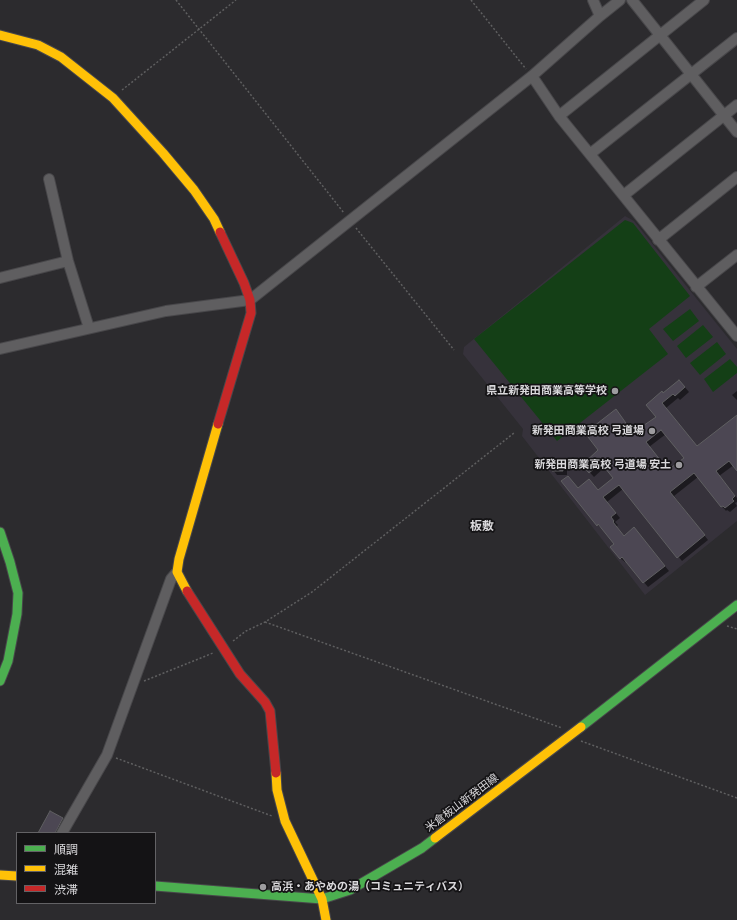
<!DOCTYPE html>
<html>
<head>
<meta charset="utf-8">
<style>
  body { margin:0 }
  #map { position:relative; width:737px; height:920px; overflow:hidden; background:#2c2b2e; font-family:Rubik,"Noto Sans JP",sans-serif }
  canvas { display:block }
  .legend { position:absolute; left:16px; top:832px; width:140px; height:72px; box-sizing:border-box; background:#141315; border:1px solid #636265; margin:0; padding:5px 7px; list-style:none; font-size:12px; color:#dad9dc }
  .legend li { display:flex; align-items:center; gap:8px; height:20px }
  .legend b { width:20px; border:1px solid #636265 }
</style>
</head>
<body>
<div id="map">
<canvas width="737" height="920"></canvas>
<ul class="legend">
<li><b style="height:5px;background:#4caf50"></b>順調</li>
<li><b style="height:5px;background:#ffc107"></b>混雑</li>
<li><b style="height:5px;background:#c62828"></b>渋滞</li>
</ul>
</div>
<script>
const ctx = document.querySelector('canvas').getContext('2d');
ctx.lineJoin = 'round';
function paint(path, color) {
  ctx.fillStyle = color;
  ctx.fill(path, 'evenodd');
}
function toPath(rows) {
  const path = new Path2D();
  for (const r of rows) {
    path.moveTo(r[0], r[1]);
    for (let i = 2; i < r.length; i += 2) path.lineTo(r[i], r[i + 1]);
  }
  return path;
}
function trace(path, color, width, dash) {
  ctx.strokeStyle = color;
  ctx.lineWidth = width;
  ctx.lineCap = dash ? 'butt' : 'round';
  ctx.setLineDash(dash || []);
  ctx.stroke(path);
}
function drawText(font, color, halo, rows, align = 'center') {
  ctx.font = font + ' Rubik,"Noto Sans JP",sans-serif';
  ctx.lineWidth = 3.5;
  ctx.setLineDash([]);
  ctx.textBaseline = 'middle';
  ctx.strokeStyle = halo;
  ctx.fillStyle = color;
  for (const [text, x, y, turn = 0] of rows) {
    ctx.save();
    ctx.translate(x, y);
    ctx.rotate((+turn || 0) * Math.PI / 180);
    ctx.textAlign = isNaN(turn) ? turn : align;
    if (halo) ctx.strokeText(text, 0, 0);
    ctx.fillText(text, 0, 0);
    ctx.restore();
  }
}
const built = toPath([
  [625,216,634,221,737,349,737,521,645,595,522,436,523,429,463,354,464,347]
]);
const green = toPath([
  [625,220,633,223,690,296,649,329,668,354,557,441,474,339],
  [690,309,699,321,673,341,663,329],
  [703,325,713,337,686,358,677,346],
  [717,342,726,354,700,375,690,363],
  [730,359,737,367,737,373,713,392,704,379]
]);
const shadow = toPath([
  [683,385,689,392,680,400,678,398,666,408,697,447,737,416,737,469,734,465,719,476,737,498,737,502,735,503,737,506,730,512,727,510,726,511,698,477,674,496,708,540,682,561,623,489,607,502,620,518,615,522,618,525,616,527,624,537,638,533,669,571,648,587,626,561,625,562,620,558,616,544,603,528,602,529,598,525,563,481,578,489,598,491,614,478,605,467,594,477,583,465,599,450,620,415,629,427,637,431,657,417,664,394],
  [666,434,685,458,669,471,649,447],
  [737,391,737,400,732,395],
  [562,463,567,467,567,475,557,475,553,470],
  [63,819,65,821,59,833,42,833]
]);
const building = toPath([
  [679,380,685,387,675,396,673,394,662,403,697,446,737,415,737,471,729,461,716,471,735,496,732,499,734,501,725,508,723,506,721,507,694,473,670,492,705,535,677,558,619,485,603,497,616,513,611,517,614,521,613,522,624,536,634,527,665,566,643,583,622,557,620,559,610,547,614,544,598,524,597,526,561,481,568,476,578,488,589,479,598,490,613,478,601,463,589,473,582,465,598,450,585,433,616,409,628,426,631,423,637,430,656,417,646,405,662,391,663,393,679,380],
  [661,430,684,458,668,470,646,442,661,430],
  [552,462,563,462,563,471,552,471,552,462],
  [50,811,63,818,55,833,38,833,50,811]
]);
const path = toPath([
  [176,0,344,213],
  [471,0,526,69],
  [122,90,236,0],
  [356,228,454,350],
  [265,622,562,728],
  [727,626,737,629],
  [233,641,246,631,265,622,312,592,514,433],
  [144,681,213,653],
  [581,741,737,798],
  [116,758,272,816]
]);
const street = toPath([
  [593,0,600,16],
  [632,0,737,132],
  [532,76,559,116,737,336],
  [559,116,704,0],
  [590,154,737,38],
  [49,179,68,261,89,328],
  [624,195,737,105],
  [658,240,737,177],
  [0,278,68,261],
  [696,287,737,255],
  [0,349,166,311,250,300,532,76,600,16,620,0],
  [62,833,107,755,171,579,177,572]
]);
const fast = toPath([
  [0,532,10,562,18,593,17,614,8,661,0,681],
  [581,727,737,605],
  [155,886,322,899,350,890,422,848,435,838]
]);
const slow = toPath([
  [0,35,38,45,61,57,113,98,163,153,194,190,214,219,220,232],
  [187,591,177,572,179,559,218,424],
  [276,773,277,790,285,821,322,899,326,920],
  [435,838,581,727],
  [0,875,17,876]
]);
const jam = toPath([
  [218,424,251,313,250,300,244,283,220,232],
  [187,591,240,674,265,702,270,711,276,773]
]);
const markers = [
  [615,391,4,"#9d9c9f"],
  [652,431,4,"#9d9c9f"],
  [679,465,4,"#9d9c9f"],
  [263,887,4,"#9d9c9f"]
];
const poiNames = [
  ["県立新発田商業高等学校",607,391],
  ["新発田商業高校 弓道場",644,431],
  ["新発田商業高校 弓道場 安土",671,465],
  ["高浜・あやめの湯（コミュニティバス）",271,887,"left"]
];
const streetNames = [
  ["米倉板山新発田線",462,803,-37]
];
const neighbourhoodNames = [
  ["板敷",482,527]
];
paint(built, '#36323b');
paint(green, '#143f16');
paint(shadow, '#0007');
paint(building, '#4c4753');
trace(building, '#5f5f61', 1);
trace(street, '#48474a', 12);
trace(fast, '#48474a', 11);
trace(slow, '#48474a', 11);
trace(jam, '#48474a', 11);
trace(path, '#5f5f60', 1.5, [2, 2]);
trace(street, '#5f5e60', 10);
trace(fast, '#4caf50', 9);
trace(slow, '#ffc107', 9);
trace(jam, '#c62828', 9);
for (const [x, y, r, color] of markers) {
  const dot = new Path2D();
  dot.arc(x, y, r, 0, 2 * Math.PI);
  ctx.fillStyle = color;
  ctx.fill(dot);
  trace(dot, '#141315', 1.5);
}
drawText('bold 11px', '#dad9dc', '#141315', poiNames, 'right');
drawText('11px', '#dad9dc', '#141315', streetNames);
drawText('bold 12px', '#dad9dc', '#141315', neighbourhoodNames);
</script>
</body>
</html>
